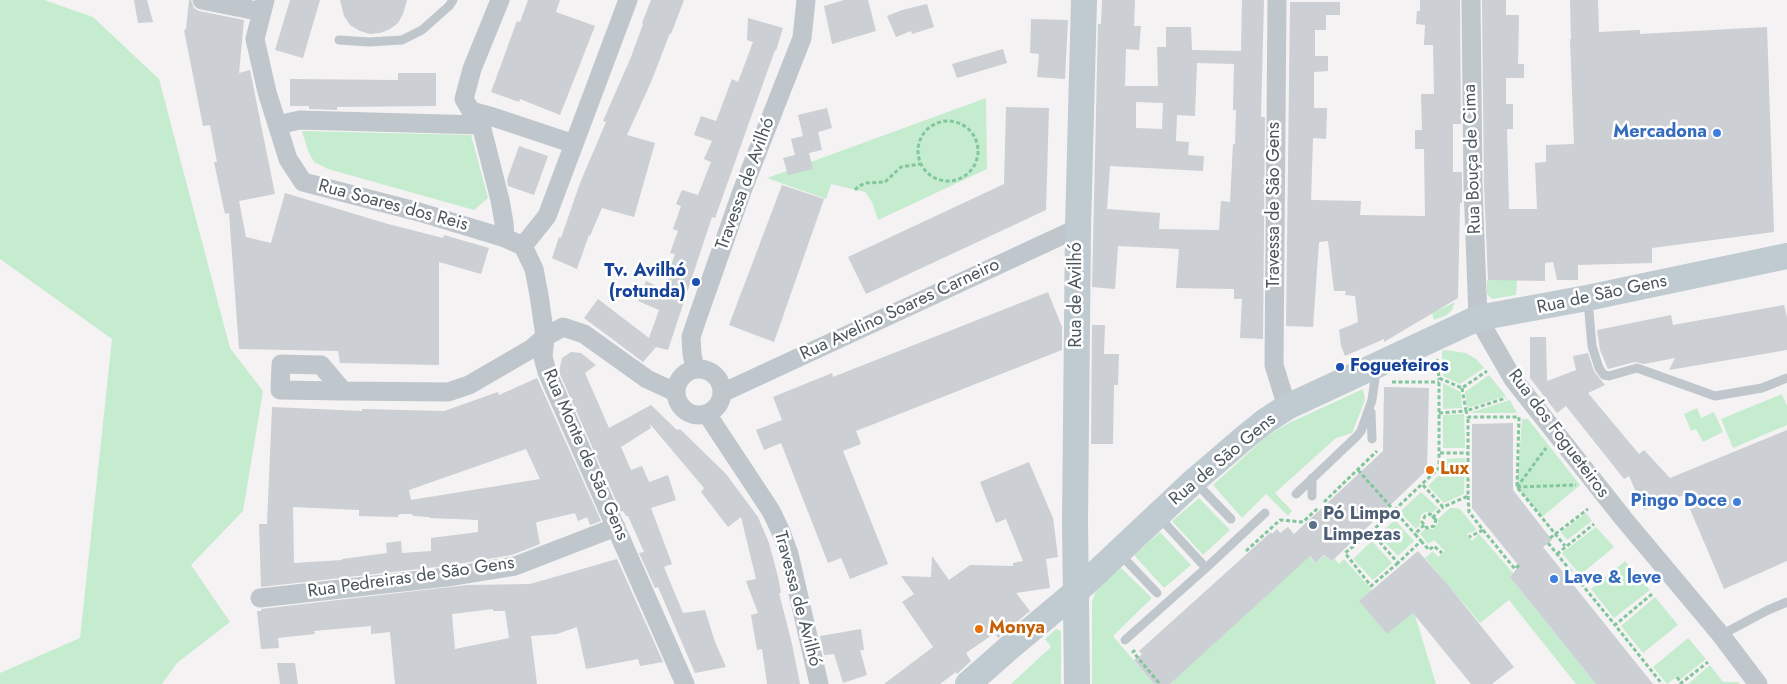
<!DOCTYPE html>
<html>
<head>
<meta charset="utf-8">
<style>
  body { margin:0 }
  canvas { display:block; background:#f4f2f2 }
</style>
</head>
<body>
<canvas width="1787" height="684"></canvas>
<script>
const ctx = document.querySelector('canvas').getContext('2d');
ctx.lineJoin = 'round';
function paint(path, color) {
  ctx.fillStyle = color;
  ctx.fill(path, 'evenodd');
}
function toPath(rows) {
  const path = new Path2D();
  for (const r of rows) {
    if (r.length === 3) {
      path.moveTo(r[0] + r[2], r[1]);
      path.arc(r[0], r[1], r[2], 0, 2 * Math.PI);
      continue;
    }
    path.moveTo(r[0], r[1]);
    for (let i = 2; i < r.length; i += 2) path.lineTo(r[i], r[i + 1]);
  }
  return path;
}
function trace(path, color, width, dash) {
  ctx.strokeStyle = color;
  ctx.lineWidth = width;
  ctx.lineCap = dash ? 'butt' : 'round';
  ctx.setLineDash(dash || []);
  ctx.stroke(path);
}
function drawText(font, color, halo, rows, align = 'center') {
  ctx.font = font + ' Jost,sans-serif';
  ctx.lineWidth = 5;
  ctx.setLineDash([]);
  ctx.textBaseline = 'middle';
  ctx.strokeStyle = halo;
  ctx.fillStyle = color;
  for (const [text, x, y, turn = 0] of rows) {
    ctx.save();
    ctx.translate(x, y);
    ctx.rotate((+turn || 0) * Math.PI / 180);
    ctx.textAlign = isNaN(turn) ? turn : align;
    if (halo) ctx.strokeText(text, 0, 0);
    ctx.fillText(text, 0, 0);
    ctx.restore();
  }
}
const green = toPath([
  [0,0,44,0,93,17,159,79,230,348,263,391,243,511,191,565,230,622,177,663,162,684,0,684,0,673,80,638,112,339,0,259],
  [986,98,987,169,878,220,872,202,865,192,831,184,826,199,767,178],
  [302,131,471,135,488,198,474,210,328,169,314,162,308,151],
  [1487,280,1517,280,1516,295,1492,299,1487,294],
  [1455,302,1452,310,1447,315,1434,320,1432,313],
  [1445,350,1466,353,1476,359,1484,368,1460,384,1443,376,1442,351],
  [1489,375,1506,396,1467,408,1465,392],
  [1443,383,1461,392,1462,408,1443,409],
  [1363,389,1365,400,1352,433,1336,438,1275,493,1292,511,1288,516,1266,494,1242,518,1213,485,1267,436,1289,423],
  [1782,394,1787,406,1787,425,1733,448,1721,419],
  [1510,400,1517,413,1469,413],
  [1697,408,1701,418,1714,412,1723,432,1703,442,1696,429,1691,431,1684,414],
  [1464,414,1465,448,1443,448,1443,415],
  [1522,419,1528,419,1580,485,1542,517,1517,487],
  [1465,458,1464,494,1444,503,1428,486,1442,472,1443,459],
  [1421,492,1438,508,1432,513,1426,512,1422,514,1420,518,1420,525,1416,529,1400,512],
  [1199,498,1230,530,1203,555,1172,521],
  [1450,508,1455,508,1460,509,1477,530,1467,534,1472,541,1479,534,1513,573,1510,577,1596,684,1576,684,1509,600,1480,623,1425,558,1433,551,1438,557,1445,551,1434,540,1428,544,1420,534,1425,529,1433,529,1438,523,1438,519],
  [1586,513,1592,521,1567,540,1561,532],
  [1395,520,1414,541,1398,556,1378,535],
  [1596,527,1614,547,1580,575,1562,553],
  [1160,532,1191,565,1164,588,1134,555],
  [1372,541,1392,563,1373,580,1353,559],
  [1308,555,1316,563,1324,556,1332,561,1335,559,1339,564,1344,559,1372,590,1360,601,1387,634,1414,612,1436,684,1170,684],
  [1625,561,1650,590,1614,618,1591,589],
  [1121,568,1152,598,1113,636,1154,684,1092,684,1092,602,1095,593,1103,582],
  [1655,597,1678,625,1643,653,1621,626],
  [1056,629,1061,631,1061,684,1011,684,1051,647,1045,639],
  [1688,638,1706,659,1681,679,1678,676,1667,684,1653,667],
  [1710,665,1723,682,1738,682,1740,684,1688,684]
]);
const building = toPath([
  [134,0,147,0,153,22,138,23],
  [189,0,191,0,194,8,199,11,244,20,239,73,250,70,275,194,239,201,246,237,271,243,285,193,388,224,443,238,444,235,489,248,481,274,439,262,439,365,340,363,338,351,239,349,229,213,225,214,214,162,217,162,210,125,203,126,184,30,186,29],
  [290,0,320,0,303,58,275,50],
  [340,0,407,0,403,14,398,23,390,29,380,33,370,34,360,31,350,25,344,16],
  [528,0,560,0,556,12,595,26,560,115,520,99,519,102,491,92,517,21,520,22],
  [651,0,684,0,671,34,670,33,651,82,627,135,655,143,634,217,602,208,590,236,589,235,577,269,552,258,559,237,561,238,580,183,606,122,603,121,631,57,643,24,642,23],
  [844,0,868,0,876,31,832,44,824,6],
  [1102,0,1135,0,1134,26,1141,26,1139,50,1126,49,1125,86,1158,86,1157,47,1166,47,1166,27,1191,27,1192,50,1241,51,1242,0,1264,0,1261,117,1265,117,1263,339,1240,338,1242,299,1234,299,1234,289,1176,288,1179,249,1118,246,1115,289,1092,287,1098,24,1101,24],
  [1197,63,1234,64,1233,110,1236,110,1235,144,1233,144,1230,202,1221,201,1219,230,1159,229,1160,213,1107,209,1110,166,1203,171,1204,156,1188,155,1189,142,1176,141,1177,115,1195,116],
  [1136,102,1163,103,1162,129,1136,128],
  [1420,0,1460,0,1461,124,1453,124,1453,172,1462,172,1462,203,1460,203,1458,298,1384,342,1384,339,1345,356,1341,346,1339,330,1358,322,1355,296,1345,295,1346,291,1334,291,1328,241,1319,242,1313,327,1286,326,1290,2,1340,2,1340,15,1326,15,1326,30,1315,30,1315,56,1328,56,1328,71,1314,72,1314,108,1327,108,1326,139,1313,138,1311,200,1361,201,1360,215,1425,216,1424,149,1415,149,1415,130,1422,130,1421,94,1434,94,1433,45,1424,45,1425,25,1416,24,1417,11,1420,11],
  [1482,0,1506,0,1506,15,1519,15,1518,64,1524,64,1524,78,1506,78,1506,104,1513,104,1513,129,1507,129,1509,209,1537,209,1535,163,1546,162,1546,145,1574,144,1570,39,1571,39,1570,0,1598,0,1599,32,1640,30,1640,34,1767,27,1774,232,1652,248,1652,263,1578,265,1578,280,1557,280,1553,262,1545,263,1545,281,1488,280,1484,186],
  [927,4,934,27,912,34,911,31,896,37,887,16,902,10],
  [748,18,783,28,776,51,775,50,715,218,712,217,668,350,656,347,643,362,584,318,598,299,649,338,659,310,638,301,646,281,663,289,675,254,670,253,678,231,673,229,681,206,676,204,682,190,698,195,711,162,704,159,712,141,694,135,701,116,716,121,732,79,738,82,753,42,747,40],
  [1031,19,1068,20,1065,79,1037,77,1039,54,1030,53],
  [1003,49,1007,63,957,78,952,64],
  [398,73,436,73,436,106,337,107,337,110,309,109,309,106,290,106,290,79,398,80],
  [1006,107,1049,108,1046,210,866,294,848,257,1004,184],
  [827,108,832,128,818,132,822,150,809,153,813,169,788,175,783,158,795,155,791,139,803,136,798,115],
  [519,146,548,156,534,195,508,186,507,180],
  [782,185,824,199,774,342,729,325],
  [1048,292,1062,327,1062,350,856,431,861,444,843,451,888,564,850,579,841,558,828,563,781,443,764,450,756,430,782,420,773,397,832,373,833,377],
  [1784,305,1787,317,1787,350,1669,370,1675,358,1644,364,1635,362,1608,369,1600,350,1597,330,1671,315,1673,325],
  [1092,325,1105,325,1104,354,1119,354,1118,385,1114,385,1113,444,1091,444],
  [1530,337,1546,337,1547,381,1576,370,1573,356,1588,353,1594,371,1605,385,1588,393,1639,454,1644,450,1670,478,1787,430,1787,561,1724,589,1684,495,1644,510,1629,476,1624,479,1566,406,1557,413,1530,378],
  [571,352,581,353,596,365,585,373,609,428,651,405,677,430,680,429,726,474,758,517,769,543,778,577,781,593,779,593,792,644,800,684,767,684,762,649,757,650,751,615,758,613,746,581,756,579,741,517,728,527,701,492,704,488,650,424,651,428,621,447,631,470,642,466,649,482,668,475,676,500,651,508,672,564,664,567,683,613,705,610,715,642,726,667,695,673,658,587,655,588,639,553,644,552,628,516,626,516,623,511,621,512,559,372,562,358],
  [537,378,601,521,590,525,587,517,578,521,575,513,537,522,536,523,540,544,512,555,445,566,261,587,259,524,267,524,272,407,362,411,362,409,444,411,498,392,499,395],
  [526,449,540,479,411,500,409,490],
  [293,507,359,510,359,516,398,517,398,515,401,514,412,514,413,516,429,517,430,518,478,520,478,532,431,538,431,551,402,553,401,541,386,543,387,553,342,559,342,560,294,563],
  [1384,387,1429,388,1427,470,1332,561,1324,555,1316,563,1310,556,1170,684,1154,684,1134,660,1142,654,1139,651,1271,532,1272,534,1277,529,1280,533,1288,527,1294,534,1383,451],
  [1513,423,1513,490,1552,540,1543,547,1653,684,1596,684,1510,577,1519,566,1472,508,1472,424],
  [1029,462,1053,518,1058,557,1046,559,1050,588,1016,593,1030,611,998,638,995,633,966,653,971,661,957,674,956,672,940,684,884,684,933,647,902,602,914,594,901,576,931,577,932,556,949,580,970,565,1013,566,1013,563,1023,561,1006,519,996,523,980,482],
  [1418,551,1448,585,1514,667,1492,684,1471,684,1413,613,1387,634,1359,601],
  [617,559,663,662,640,666,638,659,586,669,577,627,557,634,531,636,537,684,395,684,390,632,371,634,371,626,314,631,315,634,278,638,279,648,261,649,257,611,261,611,261,609,467,585,530,584],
  [493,609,493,611,505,611,509,638,455,649,452,614],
  [861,629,864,650,860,650,867,675,843,683,834,654,824,655,820,636],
  [277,663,295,663,298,684,280,684]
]);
const path = toPath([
  [948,151,30],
  [855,190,859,186,866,183,885,182,901,167,920,164],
  [1437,359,1439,378,1462,388,1487,371],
  [1392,382,1439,382],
  [1462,388,1466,411,1506,398],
  [1439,413,1466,411,1468,417,1519,417,1517,487,1565,546],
  [1440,453,1468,453],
  [1358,470,1415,534],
  [1423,485,1443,507,1468,496,1468,417],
  [1517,487,1576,485],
  [1517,487,1546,448],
  [1468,496,1469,512,1483,530,1469,537],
  [1324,502,1377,451],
  [1436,520,1430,514,1425,516,1422,522,1427,528,1434,526,1436,520,1433,517,1443,507],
  [1483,530,1515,569,1519,565],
  [1371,532,1398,563,1421,541,1415,534,1424,525],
  [1550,538,1588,509],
  [1421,541,1429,550,1434,546,1442,553],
  [1548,543,1615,625],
  [1246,551,1280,520,1303,522,1318,508],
  [1557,554,1594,524],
  [1398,563,1371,586,1345,553,1371,532,1439,468,1439,378],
  [1652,594,1615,625,1662,684],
  [1135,650,1133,652,1160,684],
  [1677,677,1682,684],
  [1680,684,1708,662]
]);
const lane = toPath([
  [339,40,369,42,402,40,422,30,449,6,453,0],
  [1588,301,1592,346,1599,368,1604,375,1609,376,1637,368,1715,396,1762,388,1787,378],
  [1371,412,1372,439],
  [1196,483,1231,519],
  [1296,494,1357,436,1361,431,1372,400,1376,371],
  [1312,496,1312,478],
  [1160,518,1206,568,1265,513],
  [1120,554,1157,593],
  [1721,635,1768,610,1787,602],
  [1125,640,1206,568]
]);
const street = toPath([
  [202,0,262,12],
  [265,0,255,39,267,92,288,159,303,182,419,212,505,238,523,246],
  [500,0,472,69,464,99,471,111,493,117,574,144],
  [1277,0,1274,365,1287,407],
  [1471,0,1473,186,1478,318,1513,379,1623,518,1721,635,1758,684],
  [277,125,300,120,481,125,500,200,504,223,505,238],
  [523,246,534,269,539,295,545,337,543,357,547,372,685,684],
  [523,246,547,216,628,0],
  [699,392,23],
  [695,369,692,354,691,337,697,319,742,191,802,38,806,0],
  [343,391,280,390,281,364,321,365,343,391,448,392,469,385,531,349,545,337,563,327,584,334,647,379,675,392],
  [722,393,1078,228],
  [707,414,771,511,781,532,789,554,819,684],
  [260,598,447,577,515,566,616,527]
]);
const secondary = toPath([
  [968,684,1010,647,1077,591,1194,481,1243,439,1264,422,1287,407,1478,318,1587,298,1787,256],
  [1077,684,1075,521,1078,228,1084,0]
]);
const markers = [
  [1717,133,5,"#3f7fe0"],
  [696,282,5,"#1a4fb4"],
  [1340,367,5,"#1a4fb4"],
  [1430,470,5,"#e8710a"],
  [1737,502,5,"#3f7fe0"],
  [1313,525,5,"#5c6f8a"],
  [1554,579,5,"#3f7fe0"],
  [979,629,5,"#e8710a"]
];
const shopNames = [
  ["Mercadona",1707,133],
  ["Pingo Doce",1727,502],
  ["Lave & leve",1564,579,"left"]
];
const streetNames = [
  ["Rua Bouça de Cima",1473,159,-92],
  ["Travessa de Avilhó",746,184,-70],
  ["Travessa de São Gens",1275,205,-90],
  ["Rua Soares dos Reis",393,206,15],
  ["Rua de Avilhó",1077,295,-90],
  ["Rua de São Gens",1602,295,-12],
  ["Rua Avelino Soares Carneiro",900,310,-25],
  ["Rua dos Fogueteiros",1558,434,53],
  ["Rua Monte de São Gens",585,455,66],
  ["Rua de São Gens",1223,460,-40],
  ["Rua Pedreiras de São Gens",411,578,-8],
  ["Travessa de Avilhó",797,599,75]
];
const transitNames = [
  ["Tv. Avilhó",686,272],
  ["(rotunda)",686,293],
  ["Fogueteiros",1350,367,"left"]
];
const foodNames = [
  ["Lux",1440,470],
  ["Monya",989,629]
];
const serviceNames = [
  ["Pó Limpo",1323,515],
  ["Limpezas",1323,536]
];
paint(green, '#c6ecd0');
paint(building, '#cccfd3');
trace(path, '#82c69c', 3, [4, 2.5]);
trace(lane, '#bfc7cd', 9);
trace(street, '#bfc7cd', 19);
trace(secondary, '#c0cad1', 26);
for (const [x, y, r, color] of markers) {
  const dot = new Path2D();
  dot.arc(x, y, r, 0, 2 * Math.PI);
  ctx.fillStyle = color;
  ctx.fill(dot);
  trace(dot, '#fff', 2);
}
drawText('bold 18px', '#366cbe', '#fff', shopNames, 'right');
drawText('18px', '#4c575d', '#fff', streetNames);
drawText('bold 18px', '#164399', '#fff', transitNames, 'right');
drawText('bold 18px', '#c56008', '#fff', foodNames, 'left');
drawText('bold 18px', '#4e5e75', '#fff', serviceNames, 'left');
</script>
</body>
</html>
